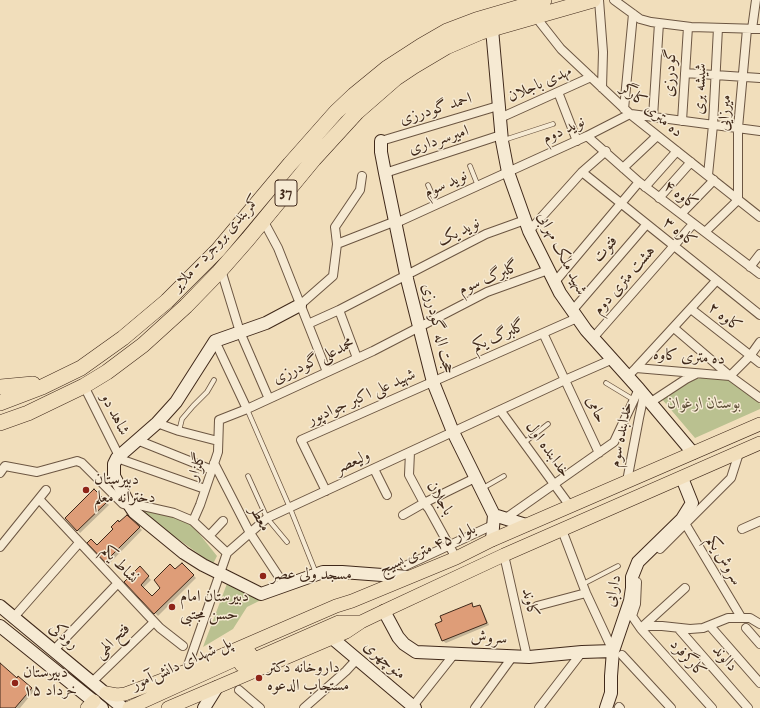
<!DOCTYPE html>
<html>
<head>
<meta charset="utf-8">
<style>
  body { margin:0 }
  canvas { display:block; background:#f1debb }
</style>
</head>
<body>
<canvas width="760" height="708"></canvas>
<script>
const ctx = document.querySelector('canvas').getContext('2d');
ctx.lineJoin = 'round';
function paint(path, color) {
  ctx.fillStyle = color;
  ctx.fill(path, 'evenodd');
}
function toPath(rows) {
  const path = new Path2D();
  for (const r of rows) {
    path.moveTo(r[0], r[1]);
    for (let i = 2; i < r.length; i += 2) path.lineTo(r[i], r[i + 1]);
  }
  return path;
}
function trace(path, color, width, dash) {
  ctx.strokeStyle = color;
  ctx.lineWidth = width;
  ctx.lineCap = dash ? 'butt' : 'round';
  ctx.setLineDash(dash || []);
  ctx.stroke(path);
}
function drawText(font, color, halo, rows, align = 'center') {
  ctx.font = font + ' "IM FELL English",Amiri,serif';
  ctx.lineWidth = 3;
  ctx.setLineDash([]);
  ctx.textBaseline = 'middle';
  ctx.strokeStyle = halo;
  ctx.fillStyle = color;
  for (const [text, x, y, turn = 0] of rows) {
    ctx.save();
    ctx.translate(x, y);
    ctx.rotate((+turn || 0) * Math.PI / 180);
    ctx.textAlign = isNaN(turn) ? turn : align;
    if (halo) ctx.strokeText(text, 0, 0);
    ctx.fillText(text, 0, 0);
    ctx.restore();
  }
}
const green = toPath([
  [705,377,726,379,739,385,757,398,760,404,760,409,695,438,661,398,689,381],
  [143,510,182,518,193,526,217,556,213,564,143,514],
  [228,581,263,599,247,607,233,629,203,647]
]);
const shadow = toPath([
  [94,491,109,505,80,533,66,518],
  [127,516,142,530,109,564,89,543,97,546],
  [182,564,196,578,158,616,125,582,140,568,151,580,143,588,152,597],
  [471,605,474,607,479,606,482,609,489,625,446,643,443,641,436,624],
  [0,665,17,679,19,677,34,691,20,708,0,708]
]);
const building = toPath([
  [94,489,107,502,77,531,65,518,94,489],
  [127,515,140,527,105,562,87,543,91,539,97,545,113,529,111,527,118,520,119,522,127,515],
  [182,563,194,575,154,614,124,582,140,566,149,576,141,585,152,596,160,588,154,580,170,564,175,569,182,563],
  [472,603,473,607,480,605,487,623,442,641,435,624,442,621,440,616,472,603],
  [0,663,17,678,18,676,32,688,15,708,0,708,0,663]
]);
const lane = toPath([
  [504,140,553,124],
  [470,166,478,186],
  [428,185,437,205],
  [606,383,634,400],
  [247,409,290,508,316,573],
  [179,431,182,419,193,406,207,392,214,380],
  [525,442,548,424],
  [248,476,267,518,287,542],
  [483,488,504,476],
  [583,584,618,566]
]);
const street = toPath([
  [599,0,603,52,602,88],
  [614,0,640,19,651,22,691,27,760,29],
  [535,16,561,49,630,114,760,217],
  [752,29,756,0],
  [685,73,760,78],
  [558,92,577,141],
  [624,109,633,14],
  [631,114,760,131],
  [653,117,659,23],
  [500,118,591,77],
  [682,121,688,27],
  [587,136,639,182,760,274],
  [381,141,498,106],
  [623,168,657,136],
  [582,172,760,315],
  [385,173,501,135],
  [708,175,713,125,718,28],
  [645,187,677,151],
  [659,198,691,162],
  [681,214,714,180],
  [263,220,278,248,327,372],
  [396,223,587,136,630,114],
  [529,231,582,172,606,151],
  [705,232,738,200,738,128,747,29],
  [337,244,396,221],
  [750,267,760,254],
  [221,270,240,332,269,399],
  [554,283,639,182],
  [300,305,333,276,337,244,335,227,360,190,362,176],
  [691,309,760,363],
  [339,310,357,358],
  [572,311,646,225],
  [308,324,339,310,486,234,525,220],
  [674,328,730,376,760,398],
  [543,333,599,453],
  [593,338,693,224],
  [215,341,247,409],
  [636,368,716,281],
  [628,376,636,368,730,376,750,356,760,342],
  [84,386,119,456],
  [651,402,686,379,696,374],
  [500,410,570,506],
  [157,423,179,431,218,441],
  [137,440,212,470],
  [410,452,409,475,424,503,429,509,456,558],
  [117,458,205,489],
  [214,463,250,533,285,586],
  [374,469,387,495],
  [0,473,5,466,37,472,77,461,82,463,123,504,130,506,134,504,174,513,193,521,227,553],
  [627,481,639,418,644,395],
  [326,491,301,440,577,318],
  [39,499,160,628,183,646],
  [403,515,424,503,475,478],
  [506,518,614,442,639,389],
  [683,520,741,617],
  [193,521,200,505,218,452,219,420,247,409,373,351,487,292,548,270],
  [742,529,760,521],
  [562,530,586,593,613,651],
  [209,536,223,521],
  [0,547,46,490],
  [660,549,731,478,739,453],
  [504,555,527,657],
  [405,566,493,525],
  [637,582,636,604,632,616,641,629,712,708],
  [537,606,586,593],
  [14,617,79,543],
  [710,626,760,683],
  [641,628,685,588],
  [678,628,748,708],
  [746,628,760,644],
  [641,629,648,626,662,626,690,629,703,628,728,618,750,618,760,624],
  [54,650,118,583],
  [622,655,671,708],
  [186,671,227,553,267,518,565,380,613,359],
  [92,682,154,622],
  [239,690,260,708],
  [413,706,455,653],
  [619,707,620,708],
  [304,708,346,671,358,658],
  [475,708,513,656],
  [539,708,582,652]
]);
const secondary = toPath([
  [492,29,502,141,508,172,529,231,560,293,586,330,639,389,693,453],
  [381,141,381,152,385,173,407,279,433,382,453,432,494,515,526,525],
  [300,305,266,323,215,341,176,402,157,423,117,458,114,464,114,476,130,506,134,512,184,553,203,565,261,594,323,572,342,572,409,577],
  [492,540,494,515],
  [0,606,123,708],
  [384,611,398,637,404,644,416,652,529,657,582,652,613,651],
  [0,626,102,708],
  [332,638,415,708],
  [204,708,217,687],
  [606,708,611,693,611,676,613,651,630,601,632,588,632,577,638,562,682,519,692,503,682,478]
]);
const primary = toPath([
  [241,665,339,622,361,622],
  [106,693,117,695,125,694,186,671,336,606,352,601,456,558,492,540,760,424],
  [87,708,94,701],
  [129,708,250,653],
  [168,708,346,632,361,622,384,611,504,555,760,443]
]);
const highway = toPath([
  [0,387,33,384],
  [0,403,42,387,81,368,123,338,167,301,218,250,290,164,336,112,354,95,387,68,421,46,447,31,476,20,544,0],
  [0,423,28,413,84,386,107,372,143,345,186,306,219,272,248,239,314,159,357,112,396,78,414,66,446,47,481,32,593,0]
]);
const markers = [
  [86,490,4,"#8f2418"],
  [263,576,4,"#8f2418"],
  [172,607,4,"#8f2418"],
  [259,678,4,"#8f2418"],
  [15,683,4,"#8f2418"]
];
const shields = [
  [286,193,22]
];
const shieldNames = [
  ["37",286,193]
];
const streetNames = [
  ["گودرزی",671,73,-87],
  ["مهدی باجلان",540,85,-24],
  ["شیشه بری",701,89,-87],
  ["احمد گودرزی",436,110,-17],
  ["ده متری کارگر",651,111,40],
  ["میرزایی",726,113,-86],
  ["نوید دوم",564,131,-25],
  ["امیرسرداری",439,141,-18],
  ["نوید سوم",446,185,-25],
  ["کاوه ۴",680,196,37],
  ["نوید یک",459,233,-27],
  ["کاوه ۳",679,233,39],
  ["کمربندی بروجرد - ملایر",217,244,-48],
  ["فتوت",606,250,-50],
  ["شهید ملک مهرابی",561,254,63],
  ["گلبرگ سوم",489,279,-23],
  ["هشت متری دوم",625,281,-49],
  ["کاوه ۲",724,318,38],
  ["حجت اله گودرزی",437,329,76],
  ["گلبرگ یکم",499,337,-24],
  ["ده متری کاوه",689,358,4],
  ["محمدعلی گودرزی",314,362,-25],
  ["شهید علی اکبر جوادپور",362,398,-24],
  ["حامی",595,410,65],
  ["شاهد دو",114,415,63],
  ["خدابنده سوم",622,435,-79],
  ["خدابنده اول",547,450,54],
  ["ولیعصر",353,463,-25],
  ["گلزار",198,467,-71],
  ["باجلان",439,499,59],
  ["معطر",259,519,61],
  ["بلوار ۴۵ متری بسیج",428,550,-24],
  ["سروش یکم",723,561,59],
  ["نشاط یکم",119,565,47],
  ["دارابی",614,591,-78],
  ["کاوند",529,603,77],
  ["رودکی",63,637,40],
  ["سروش",489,639,3],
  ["فتح الهی",113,642,-44],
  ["کارگرفرد",687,659,48],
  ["دالوند",724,659,49],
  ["منوچهری",384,661,41],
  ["پل شهدای دانش‌آموز",182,665,-24]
];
const parkNames = [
  ["بوستان ارغوان",704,405]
];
const poiNames = [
  ["دبیرستان",94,481],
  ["دخترانه معلم",94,499],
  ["مسجد ولی عصر",271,576],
  ["دبیرستان امام",180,598],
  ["حسن مجتبی",180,616],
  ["داروخانه دکتر",267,669],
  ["مستجاب الدعوه",267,687],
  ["دبیرستان",23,674],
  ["۱۵ خرداد",23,692]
];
paint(green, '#bac190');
paint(shadow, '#0003');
paint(building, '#de9d78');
trace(building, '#40291a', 1);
trace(lane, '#6c5642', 5.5);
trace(street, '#6c5642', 10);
trace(secondary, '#40291a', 14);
trace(primary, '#40291a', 14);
trace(highway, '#40291a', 16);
trace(lane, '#f6ead3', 4);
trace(street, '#f6ead3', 8);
trace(secondary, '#f6ead3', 12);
trace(primary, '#f1debb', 13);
trace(highway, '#f1debb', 15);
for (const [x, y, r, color] of markers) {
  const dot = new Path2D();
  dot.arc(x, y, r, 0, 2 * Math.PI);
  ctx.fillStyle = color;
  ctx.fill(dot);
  trace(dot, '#f6ead3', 1.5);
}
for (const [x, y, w] of shields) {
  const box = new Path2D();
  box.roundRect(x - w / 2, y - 13, w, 26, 3);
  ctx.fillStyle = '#f6ead3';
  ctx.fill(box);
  trace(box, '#40291a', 1);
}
drawText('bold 15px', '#40291a', null, shieldNames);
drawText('16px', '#40291a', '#f6ead3', streetNames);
drawText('italic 16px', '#5e4f38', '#f6ead3', parkNames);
drawText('16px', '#40291a', '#f6ead3', poiNames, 'left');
</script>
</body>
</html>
